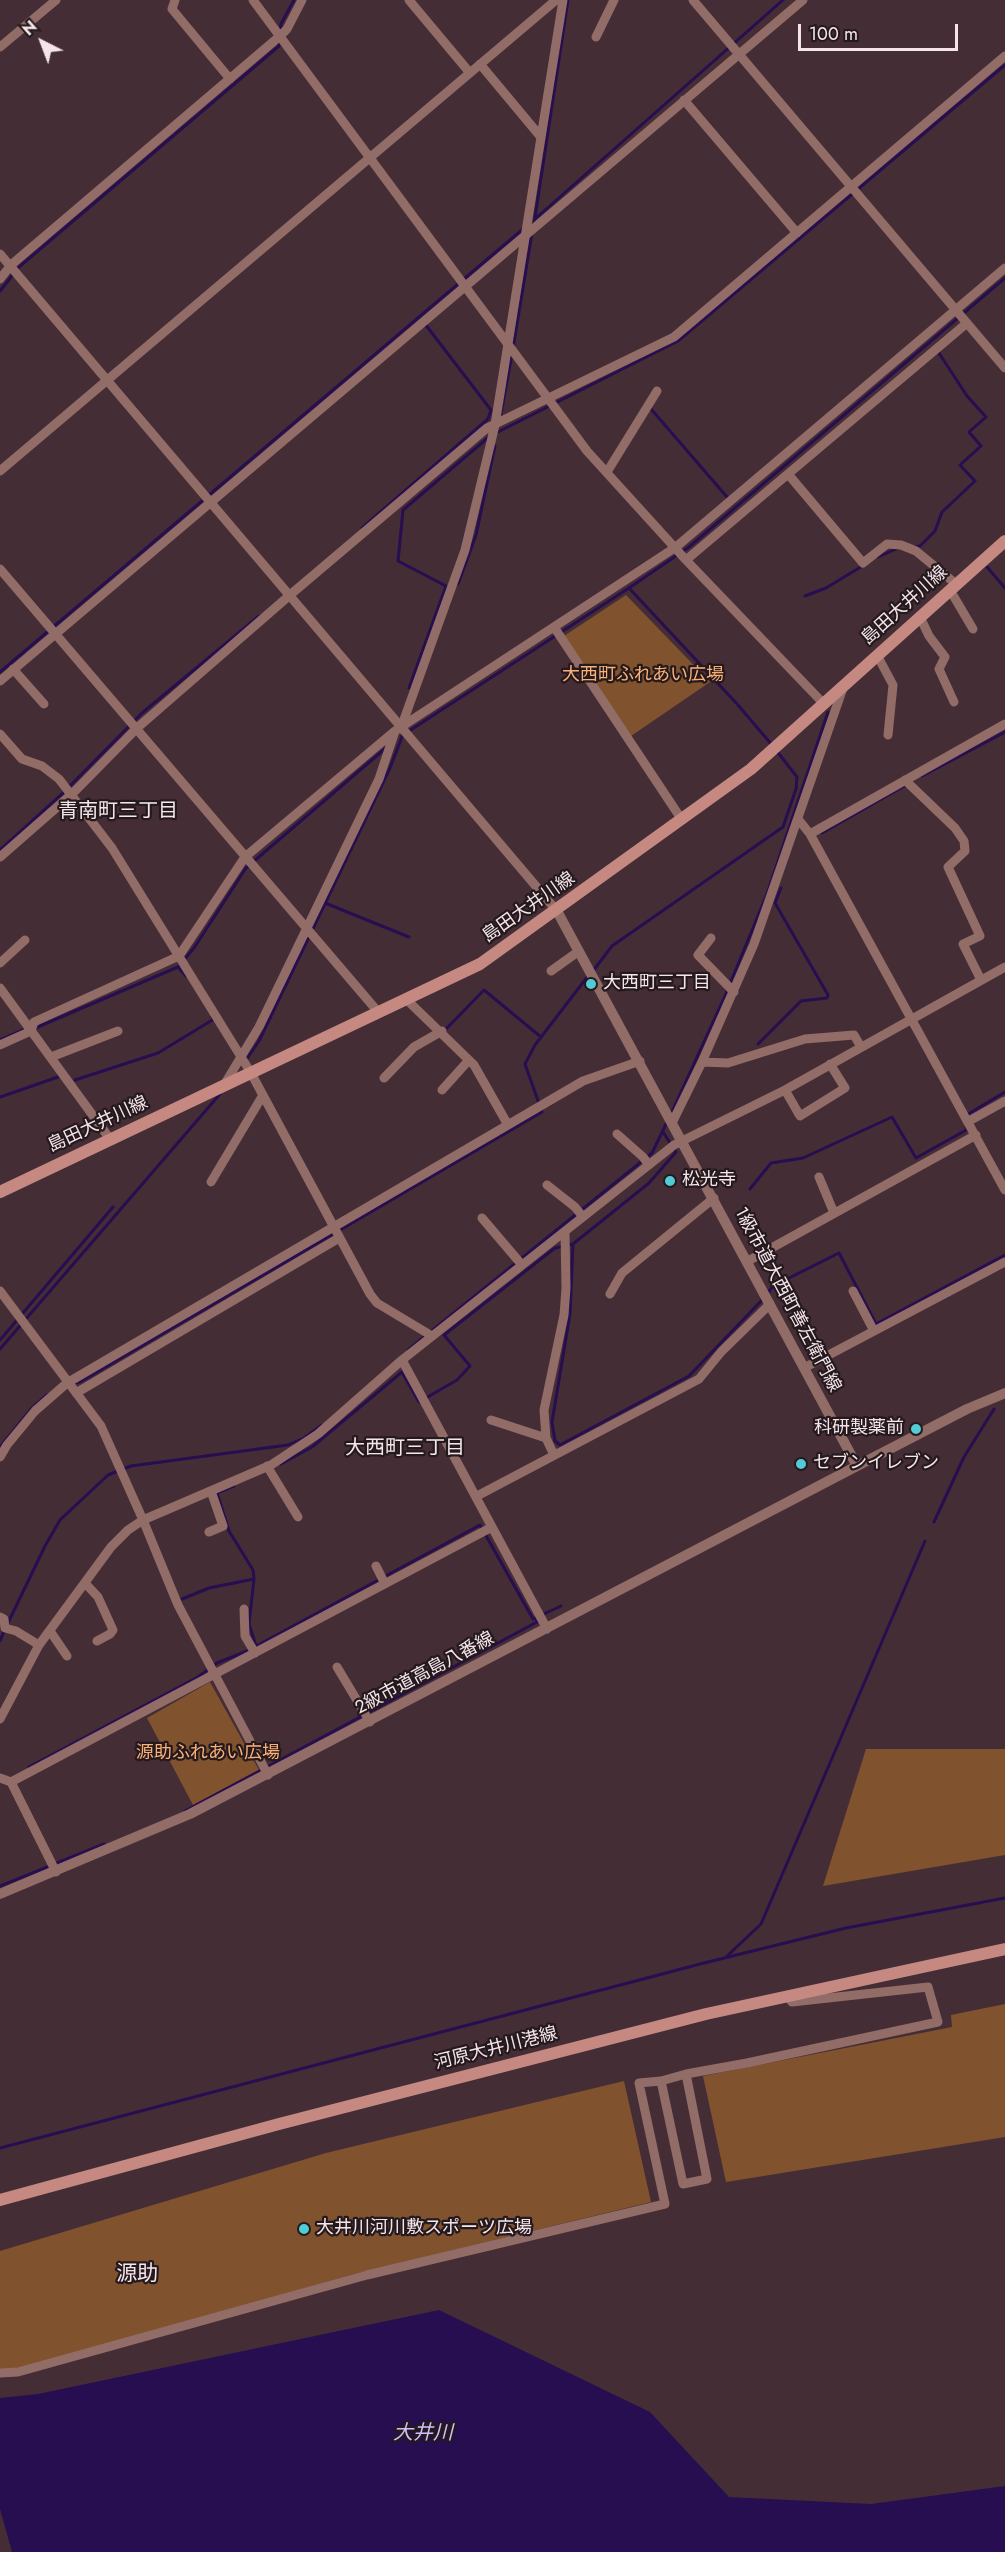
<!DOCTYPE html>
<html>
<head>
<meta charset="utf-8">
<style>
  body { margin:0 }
  #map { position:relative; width:1005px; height:2552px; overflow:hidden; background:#452d36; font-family:Jost,sans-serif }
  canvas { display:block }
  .north { position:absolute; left:12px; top:12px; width:60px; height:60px; -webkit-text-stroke:4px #24191d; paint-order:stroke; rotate:318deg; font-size:16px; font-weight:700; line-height:24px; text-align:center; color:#f5e5ea }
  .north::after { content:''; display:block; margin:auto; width:21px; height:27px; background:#f5e5ea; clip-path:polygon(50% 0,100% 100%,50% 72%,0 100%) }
  .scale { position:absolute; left:798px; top:24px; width:160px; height:27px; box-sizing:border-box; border:3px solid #f5e5ea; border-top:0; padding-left:8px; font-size:18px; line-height:21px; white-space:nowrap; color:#f5e5ea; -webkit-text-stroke:4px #24191d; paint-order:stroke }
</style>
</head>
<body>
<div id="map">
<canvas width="1005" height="2552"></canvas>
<div class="north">N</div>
<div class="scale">100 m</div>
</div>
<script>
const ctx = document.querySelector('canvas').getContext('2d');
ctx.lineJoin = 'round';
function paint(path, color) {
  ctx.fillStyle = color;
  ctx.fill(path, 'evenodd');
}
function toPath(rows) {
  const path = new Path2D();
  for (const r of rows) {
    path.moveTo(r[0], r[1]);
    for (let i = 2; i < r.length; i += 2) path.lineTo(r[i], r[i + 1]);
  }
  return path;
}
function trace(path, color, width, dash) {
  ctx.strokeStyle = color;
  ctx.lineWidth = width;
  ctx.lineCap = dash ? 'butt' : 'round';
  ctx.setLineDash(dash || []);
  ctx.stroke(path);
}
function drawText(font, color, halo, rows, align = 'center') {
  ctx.font = font + ' Jost,"Noto Sans JP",sans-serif';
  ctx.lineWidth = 4.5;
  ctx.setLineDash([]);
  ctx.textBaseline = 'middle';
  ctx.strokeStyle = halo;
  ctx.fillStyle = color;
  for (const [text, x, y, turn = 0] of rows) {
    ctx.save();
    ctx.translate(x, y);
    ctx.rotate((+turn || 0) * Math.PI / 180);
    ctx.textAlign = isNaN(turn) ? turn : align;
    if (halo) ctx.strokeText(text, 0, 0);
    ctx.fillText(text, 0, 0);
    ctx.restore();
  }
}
const green = toPath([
  [626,595,710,682,631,736,564,636],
  [210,1682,259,1770,193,1805,147,1718],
  [866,1749,1005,1749,1005,1855,823,1886],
  [1005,2004,1005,2137,726,2182,703,2076,952,2027,951,2015],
  [624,2081,651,2202,354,2274,0,2375,0,2251,326,2153]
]);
const water = toPath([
  [439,2310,650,2412,729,2497,871,2504,1005,2486,1005,2552,12,2552,0,2509,0,2398,38,2394]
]);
const stream = toPath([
  [280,32,281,24,294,0],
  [535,219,783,0],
  [534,224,568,0],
  [0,291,19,267,279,46,279,41],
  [513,348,532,233],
  [651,409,727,497],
  [500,419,512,354],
  [496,433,678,341,1005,65],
  [362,528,488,419,491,410,425,324],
  [915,547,920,546,935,531,942,512,975,481,960,465,981,446,969,432,986,417,967,396,937,350],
  [878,557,896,549],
  [987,567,1005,588],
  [458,584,476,535,495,446],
  [805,596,826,588,864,565],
  [0,672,523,229],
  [409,688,446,586,398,561,403,510,490,436],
  [406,733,629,588],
  [772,745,738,705,629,588,689,547,1005,278],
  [922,776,1005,732],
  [822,833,906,785],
  [0,850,64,792,142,713,259,616],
  [325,903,409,937],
  [593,971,612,946,783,827,796,789,797,777,776,750],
  [186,976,178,967,194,948,246,868,387,747],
  [33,1029,178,967],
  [445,1030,484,990,541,1037],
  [0,1040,23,1030],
  [758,1044,801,1001,827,998,828,995,775,903,781,888],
  [246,1060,259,1041,390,768,403,734],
  [75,1080,158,1053,214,1019,212,1017],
  [0,1097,58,1077],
  [671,1114,725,996,767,894,828,712],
  [965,1116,1005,1092],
  [750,1189,771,1163,803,1158,892,1117,916,1158,968,1129,966,1127],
  [573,1244,570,1314,552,1422,555,1441,560,1445,689,1376,763,1299],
  [767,1294,773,1286,839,1253,876,1324,1005,1255],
  [0,1340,113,1207],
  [0,1349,220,1094],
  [408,1350,652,1153,667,1122],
  [74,1383,80,1382,542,1112,525,1064,535,1045,588,976],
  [0,1447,32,1408,47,1395],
  [281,1464,312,1447,402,1372,419,1402,457,1380,470,1366,444,1335,555,1248,573,1244,649,1183,676,1152,663,1132],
  [234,1486,217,1493,229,1531,253,1570,254,1579],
  [934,1522,964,1457,994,1409],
  [182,1599,209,1588,254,1579,249,1624,256,1646],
  [8,1623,45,1546,60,1520,108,1475,131,1466,288,1445,304,1438,322,1425],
  [0,1641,5,1629],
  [29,1767,198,1677,217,1663,247,1651,480,1525,533,1619,561,1606],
  [185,1811,537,1622,536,1618],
  [0,1886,104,1844],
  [725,1958,761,1924,925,1541],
  [0,2148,704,1963,846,1928,1005,1898]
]);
const minor = toPath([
  [175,0,172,9,230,79],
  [253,0,587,451,686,560,823,703],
  [409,0,470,73],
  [693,0,1005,368],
  [596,37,614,0],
  [0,47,56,0],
  [480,64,540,136],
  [684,100,797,233],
  [0,254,557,911],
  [0,279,11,265,280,36,287,29,302,0],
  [0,471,556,0],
  [607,472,657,391],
  [788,474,863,563,887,544,901,545,916,551,956,584],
  [686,560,967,323],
  [0,569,379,1013],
  [950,590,973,629],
  [920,617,929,636,945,657,939,669,954,702],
  [554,627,682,820],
  [877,655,893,685,888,735],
  [13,669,44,704],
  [0,681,803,0],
  [402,725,465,550,495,425,563,0],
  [0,734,22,759,42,766,59,779,112,848,251,1073,370,1294,377,1303,432,1336],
  [905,780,955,828,964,841,965,851,948,867,980,936,963,944,981,980],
  [798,819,810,834,1005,1190],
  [810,834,1005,724],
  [0,857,72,794,137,728,290,595,487,428,674,337,1005,56],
  [711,938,698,955,734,992],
  [0,963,25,940],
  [551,971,579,951],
  [0,988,110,1139],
  [407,1000,474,1065,508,1125],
  [0,1045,31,1031,34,1022,179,956,245,857,395,731,676,547,1005,268],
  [51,1057,118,1031],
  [702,1062,728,1063,805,1039,854,1035,861,1047],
  [384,1078,414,1047,442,1031],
  [224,1085,259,1027,379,779,395,731],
  [442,1090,469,1060],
  [785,1090,800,1116,845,1088,830,1064],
  [969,1121,1005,1101],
  [672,1123,702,1062,754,944,843,688],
  [617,1134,643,1157,649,1165],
  [819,1177,834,1213],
  [211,1182,263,1095],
  [547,1185,575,1207,583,1217],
  [482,1218,522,1265],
  [748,1261,976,1135],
  [0,1291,101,1426,143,1520,178,1605,268,1775],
  [853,1291,874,1331],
  [610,1294,622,1273,714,1198],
  [402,1360,547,1629],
  [804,1368,1005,1262],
  [76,1393,339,1238],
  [491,1420,546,1438],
  [554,1455,546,1438,544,1410,564,1315,566,1288,565,1233],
  [0,1457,7,1445,35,1411,67,1383,583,1081,640,1061],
  [267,1466,298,1517],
  [477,1496,699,1379,721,1352,770,1304],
  [209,1532,223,1526,211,1491],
  [376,1566,385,1584],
  [85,1583,98,1597,113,1630,110,1634,97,1641],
  [244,1609,245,1636,255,1653],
  [0,1617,4,1619,5,1628,16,1631,39,1645],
  [50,1631,67,1656],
  [337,1667,370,1722],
  [0,1719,39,1645,111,1547,128,1530,143,1520,271,1465,318,1434,402,1360,674,1145,785,1090,1005,967],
  [0,1778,11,1782,56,1872],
  [11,1782,492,1527],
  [686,2074,707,2179,683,2184,661,2081,686,2074,747,2063,938,2022,928,1987,792,2002,787,1996],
  [0,2373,18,2372,367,2275,665,2204,639,2083,661,2081]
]);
const tertiary = toPath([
  [557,911,857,1466],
  [0,1894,190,1814,857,1466,967,1409,1005,1393]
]);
const secondary = toPath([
  [0,1192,480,964,751,769,1005,541],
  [0,2200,279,2124,706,2014,1005,1949]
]);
const markers = [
  [591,984,6,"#51ccd4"],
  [670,1181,6,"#51ccd4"],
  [916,1429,6,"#51ccd4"],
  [801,1464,6,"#51ccd4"],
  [304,2229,6,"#51ccd4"]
];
const streetNames = [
  ["島田大井川線",905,606,-42],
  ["島田大井川線",529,908,-35],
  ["島田大井川線",98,1125,-25],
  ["1級市道大西町善左衛門線",787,1300,62],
  ["2級市道高島八番線",425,1674,-28],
  ["河原大井川港線",496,2049,-14]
];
const parkNames = [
  ["大西町ふれあい広場",643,676],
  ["源助ふれあい広場",208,1754]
];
const poiNames = [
  ["大西町三丁目",603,984],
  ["松光寺",682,1181],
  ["科研製薬前",904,1429,"right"],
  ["セブンイレブン",813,1464],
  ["大井川河川敷スポーツ広場",316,2229]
];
const neighbourhoodNames = [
  ["青南町三丁目",118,812],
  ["大西町三丁目",405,1449]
];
const waterNames = [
  ["大井川",423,2434]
];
const quarterNames = [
  ["源助",137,2275]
];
paint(green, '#80532e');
paint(water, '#270e50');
trace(stream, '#270e50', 3);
trace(minor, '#926c67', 9);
trace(tertiary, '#926c67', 10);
trace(secondary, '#c68982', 12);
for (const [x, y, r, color] of markers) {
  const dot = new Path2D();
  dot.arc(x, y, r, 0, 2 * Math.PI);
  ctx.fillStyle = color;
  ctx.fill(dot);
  trace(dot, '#24191d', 2);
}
drawText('18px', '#f5e5ea', '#24191d', streetNames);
drawText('18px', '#fab077', '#24191d', parkNames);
drawText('18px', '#f5e5ea', '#24191d', poiNames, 'left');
drawText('20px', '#f5e5ea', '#24191d', neighbourhoodNames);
drawText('italic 20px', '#cdc0fd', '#24191d', waterNames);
drawText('21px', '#f5e5ea', '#24191d', quarterNames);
</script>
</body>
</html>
